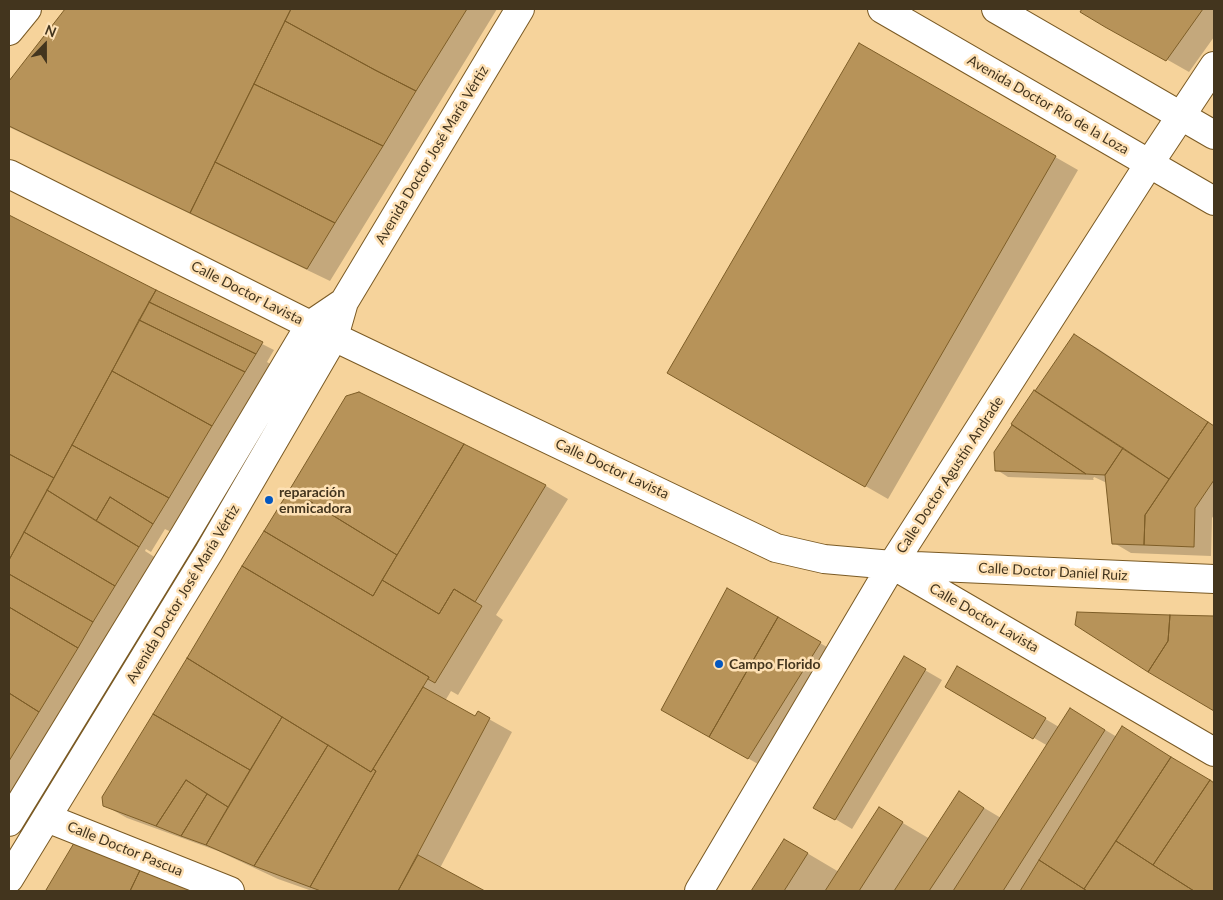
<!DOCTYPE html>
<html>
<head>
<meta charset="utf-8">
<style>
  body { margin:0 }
  #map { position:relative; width:1223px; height:900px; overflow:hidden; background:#f6d39b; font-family:Lato,sans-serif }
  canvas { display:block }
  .frame { position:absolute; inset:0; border:10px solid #43351e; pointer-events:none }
  .north { position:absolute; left:20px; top:20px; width:50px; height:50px; -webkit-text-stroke:4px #fee1b5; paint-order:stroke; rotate:22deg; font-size:14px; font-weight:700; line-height:20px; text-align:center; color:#43351e }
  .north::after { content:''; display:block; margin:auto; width:18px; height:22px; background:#43351e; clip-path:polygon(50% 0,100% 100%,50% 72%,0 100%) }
</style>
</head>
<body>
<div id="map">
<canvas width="1223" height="900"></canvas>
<div class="frame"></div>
<div class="north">N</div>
</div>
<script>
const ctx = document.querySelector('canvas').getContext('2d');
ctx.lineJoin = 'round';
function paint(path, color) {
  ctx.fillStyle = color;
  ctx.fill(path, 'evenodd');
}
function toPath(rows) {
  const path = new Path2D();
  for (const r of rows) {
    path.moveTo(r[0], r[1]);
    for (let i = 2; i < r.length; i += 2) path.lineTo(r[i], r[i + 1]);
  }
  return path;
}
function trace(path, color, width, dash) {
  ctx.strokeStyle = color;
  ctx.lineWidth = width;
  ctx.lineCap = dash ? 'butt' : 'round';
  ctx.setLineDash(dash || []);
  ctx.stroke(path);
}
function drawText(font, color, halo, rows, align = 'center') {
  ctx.font = font + ' Lato,sans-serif';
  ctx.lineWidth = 5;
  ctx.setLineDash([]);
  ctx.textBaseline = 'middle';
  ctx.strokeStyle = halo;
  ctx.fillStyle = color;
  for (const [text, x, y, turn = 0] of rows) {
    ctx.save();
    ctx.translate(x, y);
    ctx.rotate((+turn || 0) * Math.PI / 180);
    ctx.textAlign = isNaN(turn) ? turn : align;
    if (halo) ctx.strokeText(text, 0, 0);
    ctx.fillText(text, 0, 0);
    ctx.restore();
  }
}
const shadow = toPath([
  [67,9,497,9,330,281,9,127,9,83],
  [1078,9,1214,9,1214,37,1189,72],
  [859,45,1078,170,888,499,669,373],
  [9,216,274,350,267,362,272,365,171,532,165,529,151,552,146,549,145,551,156,558,9,801],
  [1074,335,1097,348,1214,426,1214,515,1212,518,1211,556,1131,553,1114,543,1107,483,1094,477,1093,479,1094,480,1008,477,997,470,995,452],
  [358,393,546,486,568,499,496,615,503,620,458,695,451,691,445,701,476,717,478,713,512,732,440,868,483,891,312,891,278,879,218,851,127,818,104,805,188,660,346,397],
  [728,589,837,653,765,768,663,710],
  [1078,613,1214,617,1214,710,1149,671],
  [904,658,942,680,852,829,815,807],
  [989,686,1059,727,1102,728,1117,737,1145,741,1214,784,1214,891,753,891,785,840,839,872,879,809,930,839,959,793,1001,818,1048,746,946,687],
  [78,839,210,891,47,891]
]);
const building = toPath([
  [65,9,291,9,190,213,9,126,9,81,65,9],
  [291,9,467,9,416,91,375,70,285,21,291,9],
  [1082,9,1203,9,1166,61,1105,27,1080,12,1082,9],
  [285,21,375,70,416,91,383,146,254,84,285,21],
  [859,43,1056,156,865,487,667,373,859,43],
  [254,84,383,146,335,223,215,162,254,84],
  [215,162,335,223,307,269,190,213,215,162],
  [9,215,156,290,54,478,9,454,9,215],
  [156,290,263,342,256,354,149,302,156,290],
  [149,302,256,354,245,372,139,320,149,302],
  [139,320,245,372,212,426,112,371,139,320],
  [1074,334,1208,422,1169,479,1035,391,1074,334],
  [112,371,212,426,169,498,72,445,112,371],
  [1034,390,1123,448,1105,475,1086,474,1011,424,1034,390],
  [359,392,464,444,397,555,290,489,346,396,359,392],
  [1208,422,1214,426,1214,480,1195,508,1194,547,1144,545,1145,515,1208,422],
  [1012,425,1086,474,995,471,994,452,1012,425],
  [464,444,546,485,475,602,454,589,439,614,382,580,464,444],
  [72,445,169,498,153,524,110,497,96,521,47,490,72,445],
  [1123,448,1169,479,1145,515,1144,545,1112,544,1105,475,1123,448],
  [9,454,54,478,9,560,9,454],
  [290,489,397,555,373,596,264,531,290,489],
  [47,490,139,547,115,586,24,532,47,490],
  [110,497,153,524,139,547,96,521,110,497],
  [264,531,373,596,382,580,439,614,454,589,482,606,435,683,428,679,429,677,242,566,264,531],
  [24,532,115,586,93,622,9,574,9,560,24,532],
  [242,566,429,677,371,772,187,658,242,566],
  [9,574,93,622,78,648,9,607,9,574],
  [727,588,778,617,709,737,661,710,727,588],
  [9,607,78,648,39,712,9,693,9,607],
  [1077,612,1170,615,1168,641,1148,672,1075,625,1077,612],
  [1170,615,1214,616,1214,711,1148,672,1168,641,1170,615],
  [778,617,821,642,748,759,709,737,778,617],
  [904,656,926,669,835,820,813,808,904,656],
  [187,658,282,717,250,770,153,714,187,658],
  [957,666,1046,718,1033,739,945,687,957,666],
  [423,687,475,716,478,711,490,718,398,891,321,891,310,887,376,771,373,769,423,687],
  [9,693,39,712,9,761,9,693],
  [1070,708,1105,730,1003,891,953,891,1070,708],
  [153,714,250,770,228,807,186,780,156,826,103,806,102,797,153,714],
  [282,717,328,745,254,866,206,845,282,717],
  [1122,726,1171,757,1084,889,1039,860,1122,726],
  [328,745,371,772,373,769,376,771,310,887,254,866,328,745],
  [1171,757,1210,780,1153,865,1116,841,1171,757],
  [186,780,207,794,181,836,156,826,186,780],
  [1210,780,1214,783,1214,891,1194,891,1153,865,1210,780],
  [959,791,984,808,929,891,894,891,959,791],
  [207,794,228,807,206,845,181,836,207,794],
  [879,807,903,822,859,891,825,891,879,807],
  [77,838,143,864,130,891,49,891,46,890,77,838],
  [784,839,808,853,784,891,751,891,784,839],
  [1116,841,1153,865,1194,891,1087,891,1084,889,1116,841],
  [418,855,485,891,398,891,418,855],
  [1039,860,1084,889,1087,891,1020,891,1039,860],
  [143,864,213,891,130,891,143,864]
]);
const minor = toPath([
  [9,31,27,9],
  [9,174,334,337,776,548,824,559,892,565,1214,579],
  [896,567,1214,752],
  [47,818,230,891],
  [699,891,892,565,1149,164,1214,66]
]);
const secondary = toPath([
  [9,822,184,536,310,325,344,302],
  [9,879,209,552,334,337,344,302,520,9]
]);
const primary = toPath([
  [882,9,1214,201],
  [996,9,1214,135]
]);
const markers = [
  [269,500,5,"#0357c0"],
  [719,664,5,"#0357c0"]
];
const streetNames = [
  ["Avenida Doctor Río de la Loza",1048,105,30],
  ["Avenida Doctor José María Vértiz",432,155,-59],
  ["Calle Doctor Lavista",247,293,27],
  ["Calle Doctor Lavista",612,469,25],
  ["Calle Doctor Agustín Andrade",950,475,-57],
  ["Calle Doctor Daniel Ruiz",1053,572,3],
  ["Avenida Doctor José María Vértiz",183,594,-59],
  ["Calle Doctor Lavista",984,618,30],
  ["Calle Doctor Pascua",125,849,22]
];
const poiNames = [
  ["reparación",279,492],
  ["enmicadora",279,508],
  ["Campo Florido",729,664]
];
paint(shadow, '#0003');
paint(building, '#b79359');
trace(building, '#7d5d27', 1);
trace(minor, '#7a5a24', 30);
trace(secondary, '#7a5a24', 30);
trace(primary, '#7a5a24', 30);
trace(minor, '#fff', 28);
trace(secondary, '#fff', 28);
trace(primary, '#fff', 28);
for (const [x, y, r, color] of markers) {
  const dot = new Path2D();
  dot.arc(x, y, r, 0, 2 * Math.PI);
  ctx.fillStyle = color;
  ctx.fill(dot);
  trace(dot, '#fee1b5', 2);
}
drawText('14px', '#43351e', '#fee1b5', streetNames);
drawText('bold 14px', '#43351e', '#fee1b5', poiNames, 'left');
</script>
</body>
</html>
